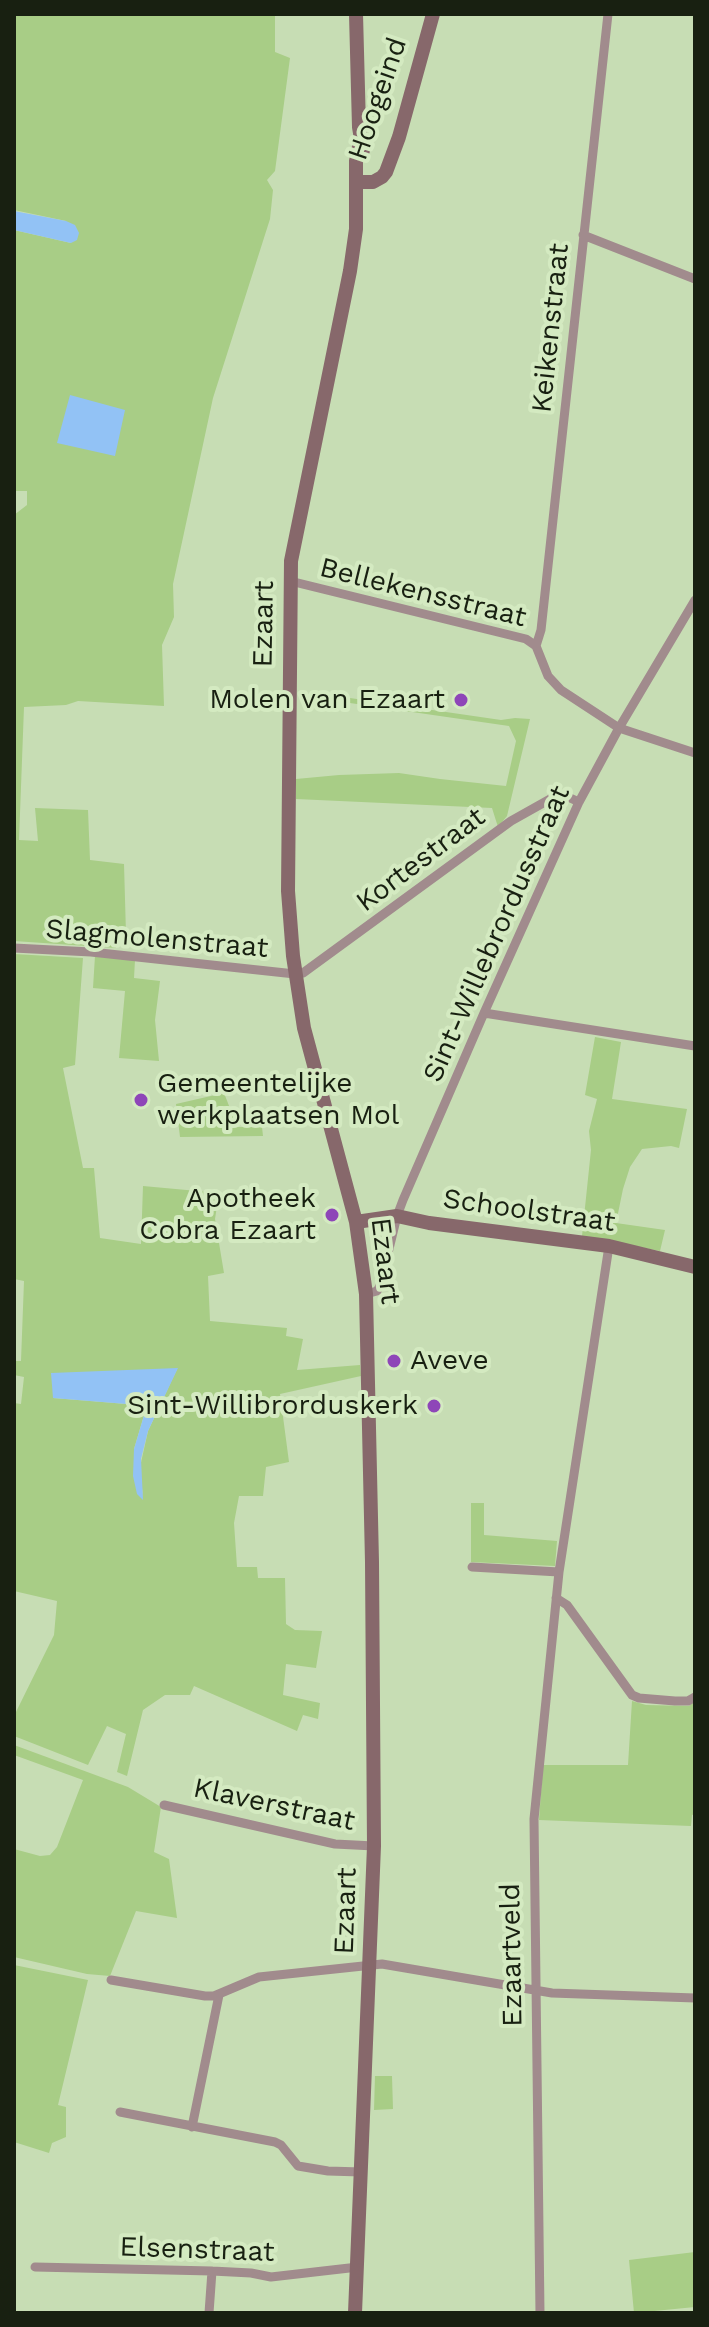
<!DOCTYPE html>
<html>
<head>
<meta charset="utf-8">
<style>
  body { margin:0 }
  #map { position:relative; width:709px; height:2327px; overflow:hidden; background:#c7ddb4; font-family:"Work Sans",sans-serif }
  canvas { display:block }
  .frame { position:absolute; inset:0; border:16px solid #182011; pointer-events:none }
</style>
</head>
<body>
<div id="map">
<canvas width="709" height="2327"></canvas>
<div class="frame"></div>
</div>
<script>
const ctx = document.querySelector('canvas').getContext('2d');
ctx.lineJoin = 'round';
function paint(path, color) {
  ctx.fillStyle = color;
  ctx.fill(path, 'evenodd');
}
function toPath(rows) {
  const path = new Path2D();
  for (const r of rows) {
    path.moveTo(r[0], r[1]);
    for (let i = 2; i < r.length; i += 2) path.lineTo(r[i], r[i + 1]);
  }
  return path;
}
function trace(path, color, width, dash) {
  ctx.strokeStyle = color;
  ctx.lineWidth = width;
  ctx.lineCap = dash ? 'butt' : 'round';
  ctx.setLineDash(dash || []);
  ctx.stroke(path);
}
function drawText(font, color, halo, rows, align = 'center') {
  ctx.font = font + ' "Work Sans",sans-serif';
  ctx.lineWidth = 8;
  ctx.setLineDash([]);
  ctx.textBaseline = 'middle';
  ctx.strokeStyle = halo;
  ctx.fillStyle = color;
  for (const [text, x, y, turn = 0] of rows) {
    ctx.save();
    ctx.translate(x, y);
    ctx.rotate((+turn || 0) * Math.PI / 180);
    ctx.textAlign = isNaN(turn) ? turn : align;
    if (halo) ctx.strokeText(text, 0, 0);
    ctx.fillText(text, 0, 0);
    ctx.restore();
  }
}
const green = toPath([
  [14,14,275,14,275,52,290,58,275,171,267,180,273,190,270,219,213,398,173,584,174,617,162,645,164,706,78,701,66,705,24,707,19,840,38,841,35,808,88,810,90,860,124,864,126,934,117,934,116,948,14,941,14,515,27,505,27,491,14,491,14,230,71,243,66,221,14,210],
  [343,697,501,720,515,718,530,719,507,816,498,827,492,808,296,799,296,779,339,775,399,773,440,779,506,786,516,741,509,726,343,702],
  [14,954,83,958,75,1065,63,1068,83,1168,94,1168,100,1238,141,1244,143,1186,219,1193,215,1219,224,1273,208,1276,210,1321,287,1328,286,1336,303,1339,297,1370,360,1365,361,1376,280,1394,289,1462,266,1467,263,1496,239,1496,234,1523,237,1567,257,1567,258,1578,285,1578,286,1624,295,1630,322,1631,316,1668,286,1664,283,1695,320,1703,318,1719,303,1715,297,1731,194,1686,190,1695,165,1695,143,1710,127,1776,117,1772,126,1734,107,1726,88,1765,14,1736,14,1716,54,1635,57,1601,14,1591,14,1403,21,1404,24,1377,14,1375,14,1361,21,1361,24,1281,14,1279],
  [177,1369,148,1431,140,1467,143,1498,134,1449,145,1412,139,1405,53,1398],
  [95,956,135,960,134,978,160,981,155,1020,159,1061,119,1058,125,991,93,988],
  [595,1037,621,1042,612,1099,687,1109,679,1148,671,1146,642,1149,630,1167,623,1189,616,1223,665,1230,660,1251,582,1236,591,1150,589,1131,597,1099,585,1095],
  [224,1093,233,1116,232,1127,262,1127,263,1136,180,1137,176,1104],
  [471,1503,484,1503,484,1535,557,1541,555,1566,471,1562],
  [632,1701,646,1705,689,1706,695,1701,695,1814,692,1815,691,1826,539,1820,543,1765,628,1765],
  [14,1745,128,1787,161,1807,154,1852,169,1859,177,1918,136,1911,110,1976,87,1974,14,1957,14,1849,40,1856,50,1855,57,1847,83,1780,14,1755],
  [14,1965,88,1980,58,2105,66,2107,66,2137,52,2143,49,2153,14,2142],
  [375,2076,392,2076,393,2109,374,2110],
  [695,2252,695,2307,634,2313,629,2260]
]);
const water = toPath([
  [14,211,66,221,75,225,79,233,77,240,71,243,14,230],
  [70,395,125,410,115,456,57,443],
  [178,1368,148,1431,141,1459,143,1500,137,1494,133,1476,134,1449,145,1412,139,1405,53,1398,51,1373]
]);
const street = toPath([
  [583,235,695,279],
  [290,581,526,639,536,646,548,676,561,690,619,728,695,753],
  [536,646,541,630,608,14],
  [14,948,91,952,295,974,303,973,511,821,552,798,568,797,579,802],
  [484,1013,695,1046],
  [366,1294,377,1291,380,1286,397,1216,403,1200,484,1013,579,802,619,728,695,600],
  [472,1567,559,1572],
  [556,1598,567,1605,632,1695,639,1698,675,1701,688,1701,695,1697],
  [164,1805,335,1844,374,1846],
  [111,1980,205,1996,214,1996,259,1977,382,1964,552,1993,695,1998],
  [120,2112,275,2142,281,2145,298,2166,328,2171,361,2172],
  [192,2127,219,1995],
  [35,2267,212,2271,251,2273,271,2277,358,2267],
  [209,2313,212,2271],
  [540,2313,534,1819,559,1572,609,1246]
]);
const secondary = toPath([
  [356,14,359,127,363,151],
  [356,182,373,182,382,177,386,172,399,137,433,14],
  [356,1222,397,1216,429,1223,609,1246,695,1267],
  [355,2313,374,1846,372,1562,366,1294,356,1222,304,1028,293,956,288,891,291,561,350,271,356,229,356,161,360,142]
]);
const markers = [
  [461,700,8,"#8e46b8"],
  [141,1100,8,"#8e46b8"],
  [332,1215,8,"#8e46b8"],
  [394,1361,8,"#8e46b8"],
  [434,1406,8,"#8e46b8"]
];
const streetNames = [
  ["Hoogeind",378,99,-71],
  ["Keikenstraat",551,328,-84],
  ["Bellekensstraat",423,593,14],
  ["Ezaart",264,624,-89],
  ["Kortestraat",421,860,-37],
  ["Sint-Willebrordusstraat",497,934,-66],
  ["Slagmolenstraat",157,939,5],
  ["Schoolstraat",529,1211,8],
  ["Ezaart",385,1261,83],
  ["Klaverstraat",274,1805,12],
  ["Ezaart",346,1911,-88],
  ["Ezaartveld",512,1955,-91],
  ["Elsenstraat",197,2250,2]
];
const poiNames = [
  ["Molen van Ezaart",445,700],
  ["Gemeentelijke",157,1084,"left"],
  ["werkplaatsen Mol",157,1116,"left"],
  ["Apotheek",316,1199],
  ["Cobra Ezaart",316,1231],
  ["Aveve",410,1361,"left"],
  ["Sint-Willibrorduskerk",418,1406]
];
paint(green, '#a8cd86');
paint(water, '#92c2f5');
trace(street, '#a18b8d', 9);
trace(secondary, '#87686b', 14);
for (const [x, y, r, color] of markers) {
  const dot = new Path2D();
  dot.arc(x, y, r, 0, 2 * Math.PI);
  ctx.fillStyle = color;
  ctx.fill(dot);
  trace(dot, '#d4eac1', 3);
}
drawText('28px', '#182011', '#d4eac1', streetNames);
drawText('28px', '#182011', '#d4eac1', poiNames, 'right');
</script>
</body>
</html>
